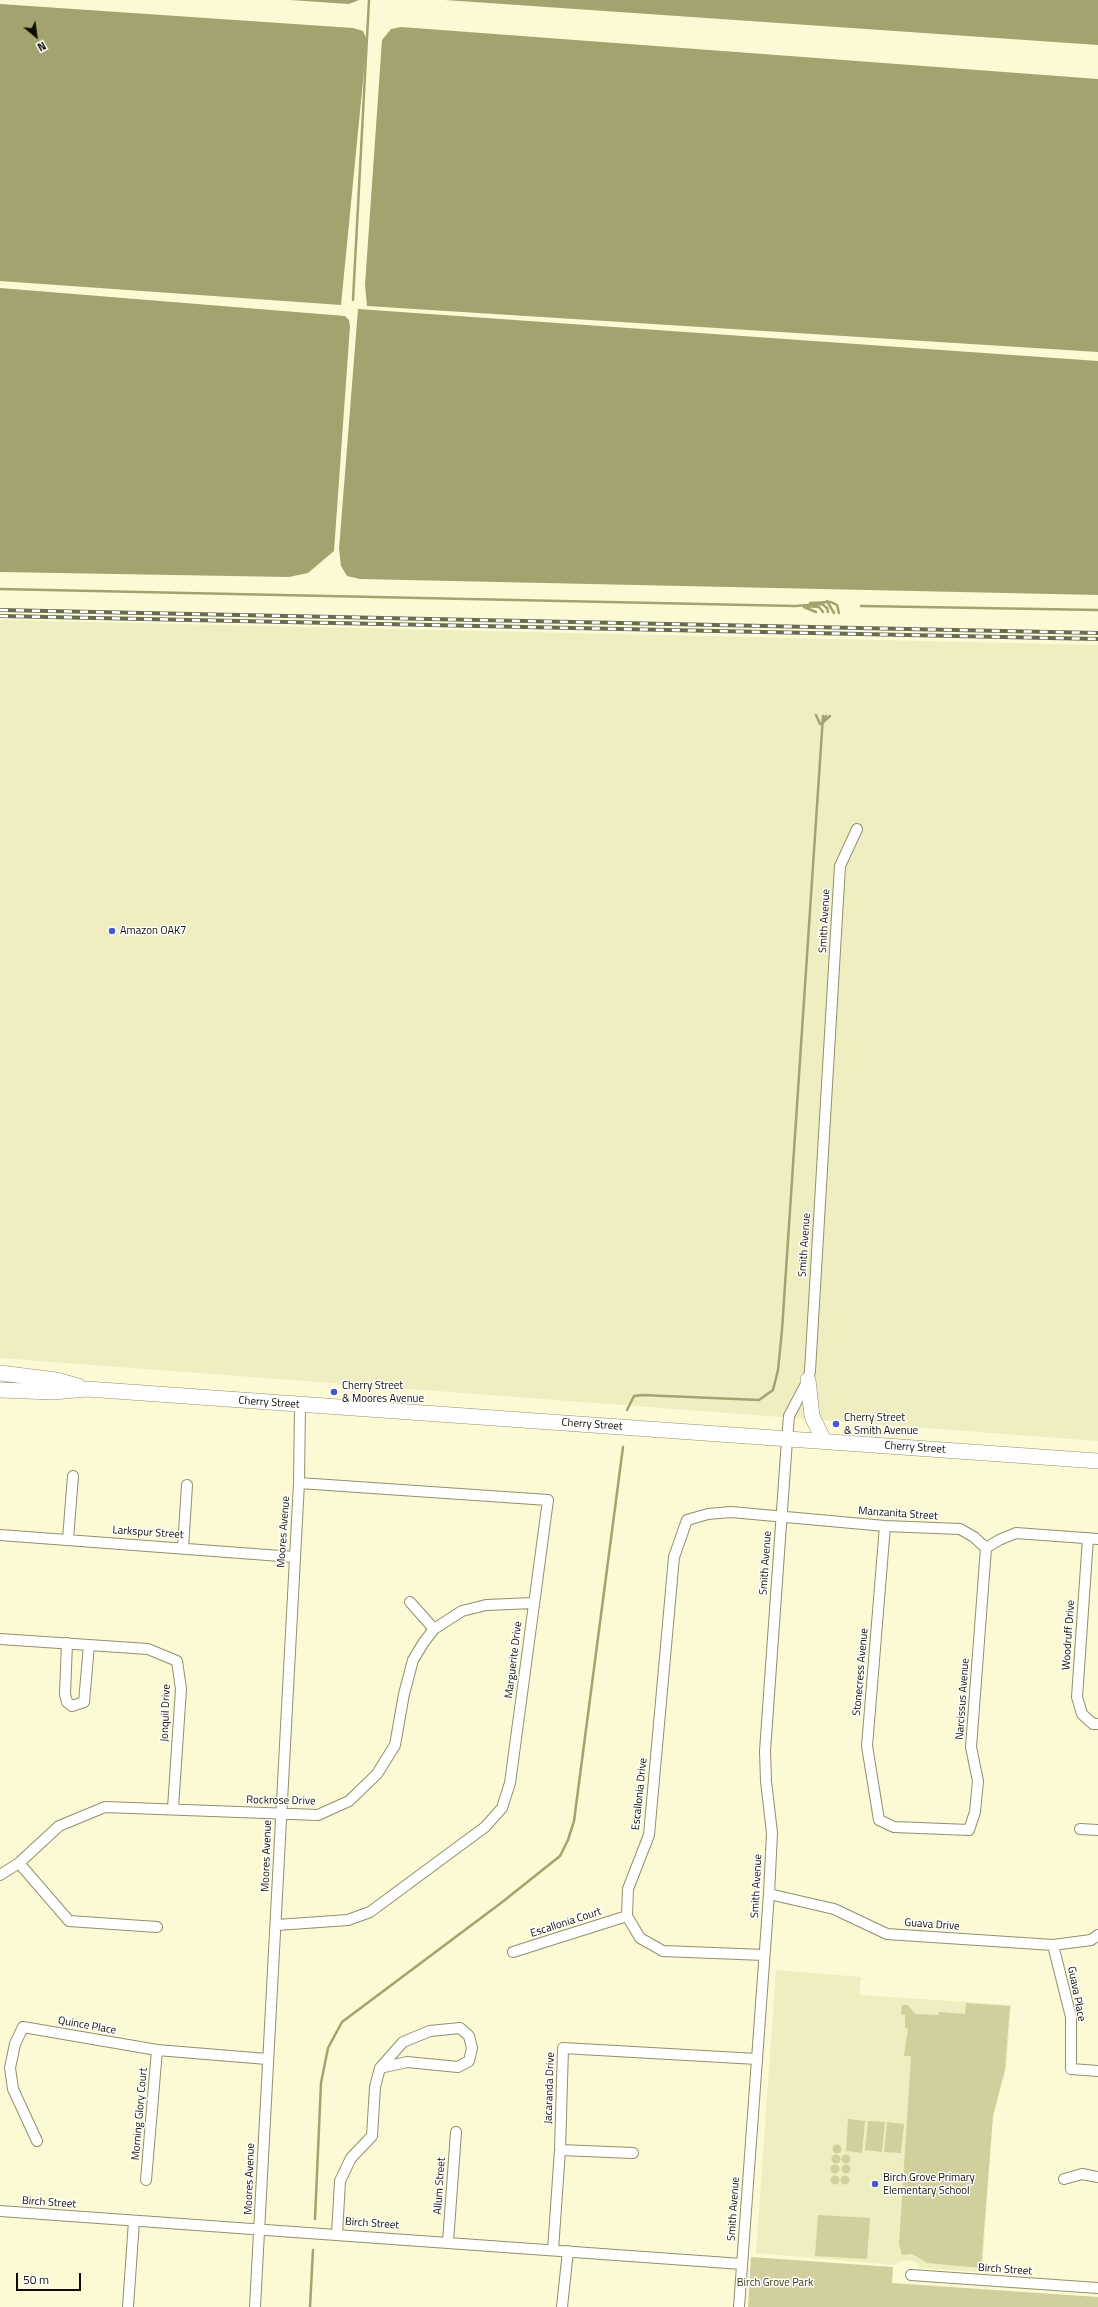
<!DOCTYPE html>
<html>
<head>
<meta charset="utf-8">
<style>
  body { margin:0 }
  #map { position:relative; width:1098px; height:2307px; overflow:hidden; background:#fbfad4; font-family:"Titillium Web",sans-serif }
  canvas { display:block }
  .north { position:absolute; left:16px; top:16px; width:40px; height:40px; -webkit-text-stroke:3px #fff; paint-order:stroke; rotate:151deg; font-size:11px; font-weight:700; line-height:16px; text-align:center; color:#0d0c02 }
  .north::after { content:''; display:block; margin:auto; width:14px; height:18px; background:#0d0c02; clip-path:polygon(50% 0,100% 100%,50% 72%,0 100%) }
  .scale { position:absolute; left:16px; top:2273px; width:65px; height:18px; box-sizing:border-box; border:2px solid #0d0c02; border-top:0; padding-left:5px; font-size:12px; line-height:14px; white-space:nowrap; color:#0d0c02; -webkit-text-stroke:3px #fff; paint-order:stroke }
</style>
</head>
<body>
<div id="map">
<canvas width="1098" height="2307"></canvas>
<div class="north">N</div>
<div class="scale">50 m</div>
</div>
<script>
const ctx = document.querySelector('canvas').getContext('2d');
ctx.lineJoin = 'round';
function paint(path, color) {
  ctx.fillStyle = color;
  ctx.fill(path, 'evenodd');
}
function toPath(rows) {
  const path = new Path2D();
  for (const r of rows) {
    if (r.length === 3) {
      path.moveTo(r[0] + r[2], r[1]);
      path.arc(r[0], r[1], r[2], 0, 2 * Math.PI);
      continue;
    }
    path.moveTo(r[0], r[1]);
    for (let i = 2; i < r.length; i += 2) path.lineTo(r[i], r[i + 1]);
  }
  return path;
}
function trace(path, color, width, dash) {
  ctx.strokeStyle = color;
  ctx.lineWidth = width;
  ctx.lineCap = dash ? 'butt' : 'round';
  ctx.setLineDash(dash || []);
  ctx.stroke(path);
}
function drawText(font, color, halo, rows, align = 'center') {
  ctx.font = font + ' "Titillium Web",sans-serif';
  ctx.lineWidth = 3;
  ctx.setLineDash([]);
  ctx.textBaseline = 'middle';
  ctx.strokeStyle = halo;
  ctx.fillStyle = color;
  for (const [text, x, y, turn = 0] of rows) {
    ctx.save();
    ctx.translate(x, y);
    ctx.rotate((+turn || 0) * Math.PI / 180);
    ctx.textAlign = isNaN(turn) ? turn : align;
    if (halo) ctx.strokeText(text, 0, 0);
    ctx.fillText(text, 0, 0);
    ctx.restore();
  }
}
const built = toPath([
  [0,620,1098,645,1098,1441,0,1358],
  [776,1970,861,1977,859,1995,1011,2005,1006,2070,993,2116,982,2272,921,2268,917,2263,909,2260,900,2261,895,2265,756,2253]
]);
const green = toPath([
  [966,2003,1010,2006,1005,2069,993,2116,981,2268,927,2263,918,2257,911,2254,902,2255,899,2244,911,2056,904,2056,908,2029,905,2028,905,2015,901,2014,902,2005,907,2005,916,2014,939,2015,939,2012,965,2014],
  [848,2119,865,2121,862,2153,846,2151],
  [868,2121,885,2122,882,2152,865,2150],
  [887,2122,904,2124,901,2153,884,2152],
  [837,2149,4.5],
  [846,2159,4.5],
  [836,2159,4.5],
  [835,2169,4.5],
  [846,2169,4.5],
  [835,2180,4.5],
  [845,2180,4.5],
  [818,2215,870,2218,867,2259,815,2256],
  [751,2257,893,2267,892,2283,1098,2297,1098,2307,748,2307]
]);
const water = toPath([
  [290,0,359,0,349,4],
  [445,0,1098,0,1098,45],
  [0,4,353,28,363,31,367,40,341,305,0,281],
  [401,27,1098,79,1098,352,367,306,365,285,382,40,391,29],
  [0,288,345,316,349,320,350,326,334,551,308,573,289,577,0,572],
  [358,309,1098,361,1098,595,360,579,347,576,341,566,339,549]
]);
const stream = toPath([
  [353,300,369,0],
  [0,589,795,606,822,604,827,608,828,612],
  [827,601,834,613],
  [810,603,831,602,837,605,839,613],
  [805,606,819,607,823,612],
  [861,606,1098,610],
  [804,607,816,612],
  [816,715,820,724],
  [823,720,826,716],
  [821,724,830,716],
  [627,1410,634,1396,642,1395,759,1400,773,1390,778,1370,782,1330,823,716],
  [315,2219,321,2083,328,2048,342,2022,501,1903,560,1856,568,1840,574,1821,623,1447],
  [310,2307,313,2250]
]);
const street = toPath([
  [885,1526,867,1746,879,1820,894,1827,969,1830,975,1812,978,1781,971,1747,986,1548],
  [0,1535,294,1557],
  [1088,1538,1077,1697,1082,1714,1093,1724,1098,1724],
  [68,1539,73,1476],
  [183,1548,187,1485],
  [410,1602,434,1629],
  [0,1639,148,1649,177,1661,181,1689,173,1808],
  [67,1643,65,1694,67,1702,72,1706,84,1702,89,1645],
  [1080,1829,1098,1830],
  [19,1863,69,1921,157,1927],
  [0,1875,19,1863,59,1826,105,1807,318,1815,349,1801,377,1774,395,1745,404,1694,413,1660,424,1642,434,1629,462,1611,486,1605,534,1603],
  [769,1894,834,1909,887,1934,1053,1945,1091,1940,1098,1935],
  [277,1925,348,1920,370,1912,485,1827,502,1808,510,1783,548,1500,299,1483],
  [1053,1945,1071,2017,1071,2069,1098,2071],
  [513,1952,627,1916],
  [764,1955,663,1951,640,1938,627,1916,628,1889,649,1835,674,1557,687,1520,708,1514,731,1512,885,1526,960,1529,974,1537,986,1548,999,1540,1016,1533,1098,1539],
  [37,2141,13,2089,10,2068,15,2044,23,2027,157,2050,267,2059],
  [560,2150,633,2153],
  [1064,2179,1082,2174,1098,2177],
  [146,2180,157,2050],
  [0,2211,742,2264],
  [337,2234,340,2181,351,2158,372,2136,375,2087,380,2068,403,2042,430,2031,460,2028,469,2036,472,2048,469,2061,458,2067,407,2062,380,2068],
  [448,2242,456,2132],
  [553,2250,560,2150,563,2048,757,2059],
  [911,2275,1098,2288],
  [128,2307,134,2221],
  [255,2307,299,1483,300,1405],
  [562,2307,568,2251],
  [739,2307,769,1894,772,1833,766,1781,765,1751,787,1440,789,1416,808,1380,810,1371,840,866,857,829]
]);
const secondary = toPath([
  [0,1373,56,1380,78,1386],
  [808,1380,812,1416,824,1441],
  [0,1390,53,1392,87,1389,1098,1461]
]);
const rail = toPath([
  [0,610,1098,633],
  [0,616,1098,639]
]);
const markers = [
  [112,931,4,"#4359cd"],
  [334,1392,4,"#4359cd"],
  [836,1424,4,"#4359cd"],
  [875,2184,4,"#4359cd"]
];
const streetNames = [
  ["Smith Avenue",825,921,-87],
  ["Smith Avenue",805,1245,-86],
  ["Cherry Street",269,1403,4],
  ["Cherry Street",592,1425,4],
  ["Cherry Street",915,1448,4],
  ["Manzanita Street",898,1514,4],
  ["Moores Avenue",284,1532,-86],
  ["Larkspur Street",148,1533,4],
  ["Smith Avenue",766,1563,-86],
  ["Woodruff Drive",1069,1635,-86],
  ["Marguerite Drive",514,1660,-83],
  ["Stonecress Avenue",861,1672,-85],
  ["Narcissus Avenue",963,1699,-86],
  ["Jonquil Drive",166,1713,-88],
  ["Escallonia Drive",640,1794,-84],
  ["Rockrose Drive",281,1801,1],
  ["Moores Avenue",267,1856,-88],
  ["Smith Avenue",757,1886,-87],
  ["Escallonia Court",566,1923,-18],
  ["Guava Drive",932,1925,4],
  ["Guava Place",1076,1994,79],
  ["Quince Place",87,2026,10],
  ["Jacaranda Drive",550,2088,-88],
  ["Morning Glory Court",140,2114,-85],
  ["Moores Avenue",250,2179,-88],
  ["Allum Street",440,2186,-86],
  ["Birch Street",49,2203,4],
  ["Smith Avenue",734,2209,-86],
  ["Birch Street",372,2224,4],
  ["Birch Street",1005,2270,4]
];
const poiNames = [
  ["Amazon OAK7",120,931],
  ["Cherry Street",342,1386],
  ["& Moores Avenue",342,1399],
  ["Cherry Street",844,1418],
  ["& Smith Avenue",844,1431],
  ["Birch Grove Primary",883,2178],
  ["Elementary School",883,2191]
];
const parkNames = [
  ["Birch Grove Park",775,2283]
];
paint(built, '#eeeec1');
paint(green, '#d1d09c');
paint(water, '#a4a26e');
trace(stream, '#a4a26e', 2.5);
trace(street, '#91906e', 12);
trace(secondary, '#91906e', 16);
trace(street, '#fff', 10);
trace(secondary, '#fff', 15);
trace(rail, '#6a6954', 4);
trace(rail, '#fff', 2.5, [8]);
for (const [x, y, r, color] of markers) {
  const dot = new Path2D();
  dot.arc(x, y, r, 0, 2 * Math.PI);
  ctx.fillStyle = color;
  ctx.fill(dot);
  trace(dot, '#fff', 1.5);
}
drawText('11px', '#0d0c02', '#fff', streetNames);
drawText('11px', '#0d0c02', '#fff', poiNames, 'left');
drawText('11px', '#3d3b11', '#fff', parkNames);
</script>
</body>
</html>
